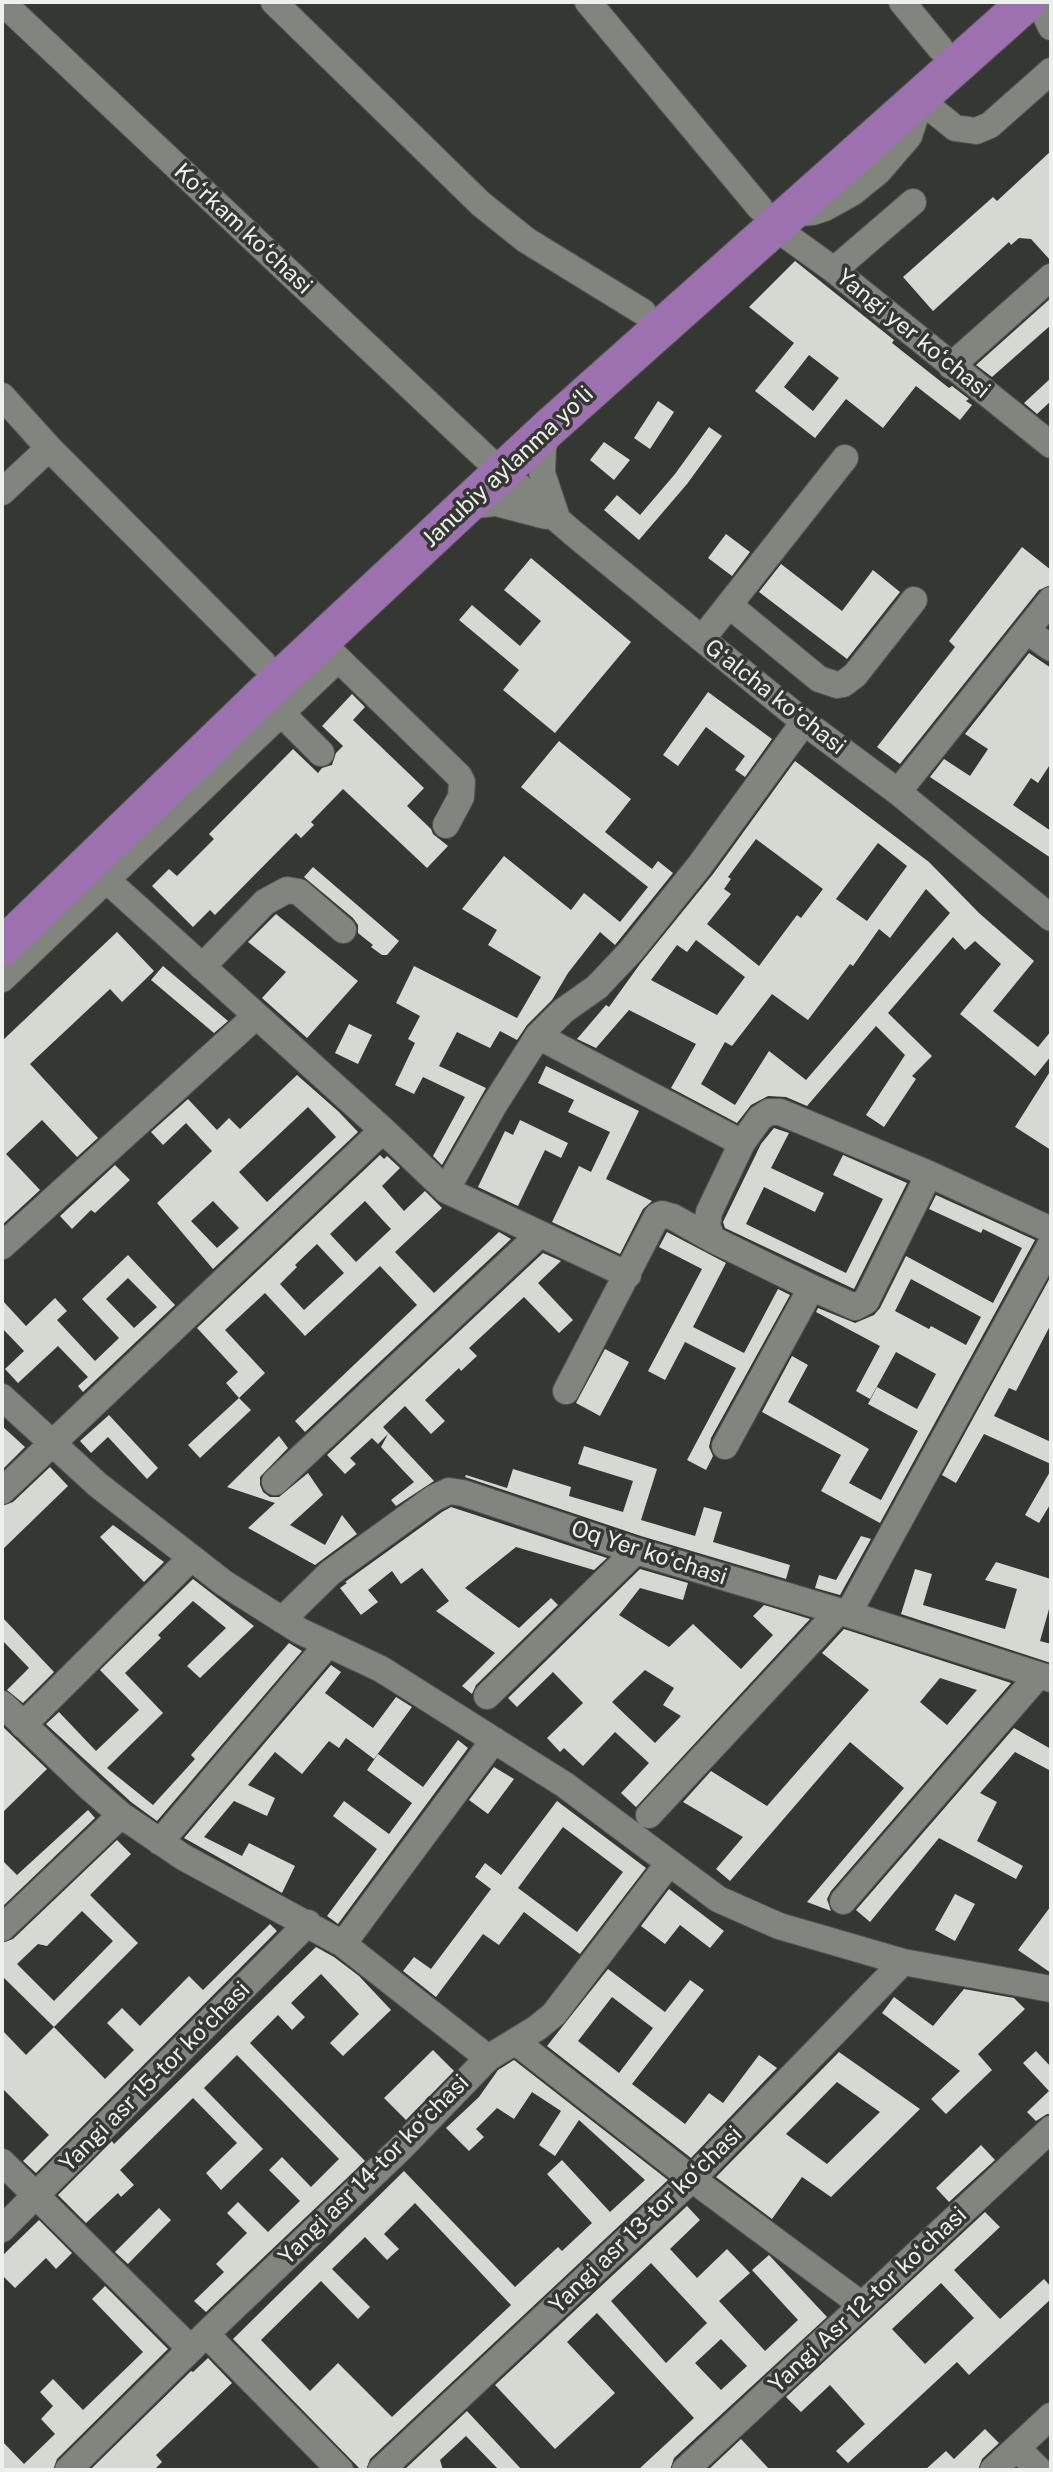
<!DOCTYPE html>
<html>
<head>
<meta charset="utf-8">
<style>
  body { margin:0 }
  #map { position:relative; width:1053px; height:2472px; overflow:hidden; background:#353832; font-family:"Public Sans",sans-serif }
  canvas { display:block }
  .frame { position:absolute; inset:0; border:4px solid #eef0ec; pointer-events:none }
</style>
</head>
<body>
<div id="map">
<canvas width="1053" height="2472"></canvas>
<div class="frame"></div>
</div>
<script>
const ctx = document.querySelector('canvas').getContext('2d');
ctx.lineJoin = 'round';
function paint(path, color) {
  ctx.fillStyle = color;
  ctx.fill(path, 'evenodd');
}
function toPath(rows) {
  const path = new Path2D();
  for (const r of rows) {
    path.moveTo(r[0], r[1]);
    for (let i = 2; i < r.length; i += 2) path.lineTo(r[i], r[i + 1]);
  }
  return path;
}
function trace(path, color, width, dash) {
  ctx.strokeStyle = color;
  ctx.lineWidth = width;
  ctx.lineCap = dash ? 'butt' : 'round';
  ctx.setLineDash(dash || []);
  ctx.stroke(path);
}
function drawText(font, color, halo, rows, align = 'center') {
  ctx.font = font + ' "Public Sans",sans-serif';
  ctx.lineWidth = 7;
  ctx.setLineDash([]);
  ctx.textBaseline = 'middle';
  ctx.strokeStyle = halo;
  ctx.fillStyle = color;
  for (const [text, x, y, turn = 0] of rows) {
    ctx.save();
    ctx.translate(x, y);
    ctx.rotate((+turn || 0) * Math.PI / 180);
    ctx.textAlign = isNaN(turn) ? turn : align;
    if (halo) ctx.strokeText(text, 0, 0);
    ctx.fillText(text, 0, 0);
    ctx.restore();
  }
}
const building = toPath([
  [1051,151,1051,261,1031,239,1019,238,1011,245,1009,242,933,311,903,277,993,197,997,201],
  [795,261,894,340,892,343,949,388,952,386,969,399,966,401,972,405,960,420,916,386,883,428,846,399,815,438,755,391,794,343,749,307],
  [809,355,839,378,813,411,784,387],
  [1051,298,1051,325,992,377,976,365],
  [1051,378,1051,401,1037,414,1024,403],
  [658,401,674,412,650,449,634,438],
  [709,427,722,436,687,484,639,540,604,510,617,495,640,515,675,474],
  [604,442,630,460,614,480,590,460],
  [726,534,750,552,732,576,708,558],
  [1022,547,1051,570,1051,585,1039,590,900,764,877,747,955,647,949,641],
  [531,558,631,642,555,733,503,690,519,670,459,620,472,605,520,646,541,621,504,590],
  [781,564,842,611,873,570,900,592,847,659,759,592],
  [1029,653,1051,668,1051,763,1038,783,1031,778,1013,805,1051,831,1051,858,930,777,944,759,970,776,988,749,965,734],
  [708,692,772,739,745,777,735,770,745,756,706,727,678,766,663,755],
  [352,694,365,707,353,720,424,788,407,806,431,829,433,834,448,846,427,868,343,789,311,822,314,825,301,838,296,833,215,915,210,910,193,927,152,886,169,869,177,876,214,839,209,834,293,749,318,773,322,768,332,765,336,753,343,746,322,726],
  [559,741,631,799,605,832,652,869,658,861,673,873,615,945,600,932,568,973,552,1000,527,1025,517,1040,500,1031,490,1048,457,1032,439,1066,486,1088,442,1165,433,1156,465,1097,423,1077,414,1094,395,1085,415,1043,408,1039,420,1016,396,1003,414,966,517,1018,541,977,488,945,497,930,462,909,504,856,571,910,584,893,620,922,648,887,521,787],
  [795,761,929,862,979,913,1034,961,993,1011,1038,1047,1051,1031,1051,1056,1035,1076,960,1014,1001,964,975,941,965,950,953,937,888,1013,932,1056,912,1076,916,1079,884,1127,866,1115,905,1055,876,1026,807,1106,786,1097,768,1096,751,1105,737,1123,671,1088,696,1044,629,1010,596,1048,577,1039,606,1005,609,1007,640,964,713,874],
  [756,839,823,889,801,918,797,915,759,966,707,924,731,894,724,889,731,879,728,877],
  [878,843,907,866,867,921,836,899],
  [926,889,950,913,806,1080,769,1051,735,1105,701,1084,725,1042,732,1046,772,994,808,1020,850,964,853,966,879,929,890,938],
  [696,940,745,977,717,1015,651,980,677,945,687,952],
  [313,867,399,941,387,955,382,955,371,947,373,945,358,933,358,925,353,918,304,877],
  [276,914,358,981,307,1038,262,998,286,972,248,942],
  [117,932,154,971,122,1002,110,989,30,1064,98,1138,77,1157,42,1120,6,1154,40,1190,2,1225,2,1041],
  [163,966,228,1021,214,1033,151,980],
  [349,1024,372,1035,358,1064,335,1053],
  [546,1066,639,1111,606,1179,652,1201,643,1209,620,1254,552,1222,579,1166,591,1172,610,1132,568,1112,574,1100,538,1083],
  [1051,1070,1051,1150,1015,1127],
  [297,1075,339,1112,358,1132,213,1269,157,1203,212,1151,186,1123,163,1145,151,1132,188,1099,217,1130,229,1118,240,1129],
  [308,1107,336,1137,267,1202,239,1172],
  [213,1201,239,1228,217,1248,191,1221],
  [520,1120,568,1143,561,1158,545,1150,518,1206,478,1187,505,1131,513,1135],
  [774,1128,789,1133,771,1168,824,1193,815,1212,764,1187,746,1224,846,1273,883,1199,833,1175,843,1155,907,1183,854,1289,725,1228,723,1222,761,1144],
  [380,1155,384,1159,387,1156,400,1168,382,1186,404,1211,425,1191,442,1208,395,1252,434,1293,499,1232,511,1239,305,1432,295,1421,417,1305,380,1266,305,1336,265,1293,225,1330,265,1373,239,1398,226,1383,238,1372,197,1328],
  [365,1201,391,1229,356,1262,330,1234],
  [317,1244,344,1273,304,1310,280,1284,297,1267,295,1265],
  [115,1165,130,1180,95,1213,91,1210,72,1229,60,1216],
  [936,1195,1035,1240,880,1523,821,1491,841,1455,762,1412,792,1356,808,1365,788,1402,869,1449,849,1483,881,1500,918,1431,868,1404,877,1387,917,1409,936,1374,896,1352,870,1399,856,1391,880,1346,816,1312,818,1308,855,1323,874,1315,880,1308,906,1256,993,1303,1022,1248,983,1229,981,1233,929,1209],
  [911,1279,981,1317,966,1345,931,1326,929,1329,895,1311],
  [667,1232,726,1263,693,1327,744,1353,778,1289,790,1295,711,1438,709,1447,713,1456,706,1470,687,1460,736,1368,685,1342,665,1380,648,1371,702,1269,659,1247],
  [543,1253,561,1261,538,1283,573,1320,559,1333,524,1297,469,1348,477,1356,461,1371,459,1368,425,1400,445,1421,431,1434,405,1406,383,1427,434,1481,396,1506,391,1500,414,1482,381,1447,388,1434,378,1444,372,1438,350,1458,356,1464,345,1474,327,1455],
  [128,1255,175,1305,83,1392,78,1386,88,1377,58,1346,18,1383,5,1369,24,1351,2,1328,2,1300,26,1326,55,1298,67,1311,57,1320,95,1361,119,1338,82,1299],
  [128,1278,157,1307,134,1328,106,1299],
  [1051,1276,1051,1324,1016,1391,1009,1388,994,1416,1051,1442,1051,1464,984,1434,956,1483,942,1475],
  [605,1349,629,1362,600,1416,576,1403],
  [239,1398,251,1410,200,1458,188,1445],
  [109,1415,158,1468,147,1479,108,1437,91,1453,80,1441],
  [2,1426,25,1447,2,1470],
  [279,1436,288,1448,260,1477,260,1485,263,1492,270,1497,279,1497,308,1473,323,1495,290,1525,325,1545,342,1515,357,1534,315,1565,248,1528,275,1503,227,1487],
  [584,1446,657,1469,641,1520,695,1536,704,1507,722,1512,713,1542,790,1565,786,1579,641,1536,465,1477,466,1475,507,1488,513,1469,571,1487,569,1496,623,1512,633,1481,578,1464],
  [50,1467,68,1486,2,1550,2,1506,13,1502],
  [1051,1470,1051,1503,1039,1523,1025,1515],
  [451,1507,607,1558,594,1570,516,1547,465,1588,519,1628,551,1598,558,1605,476,1685,472,1694,462,1686,495,1653,436,1611,449,1601,422,1568,401,1584,392,1571,368,1590,378,1602,361,1615,340,1588,347,1583,345,1582,442,1512],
  [113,1525,164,1562,144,1582,100,1537],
  [861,1536,871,1539,840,1595,815,1588,819,1575,836,1580],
  [996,1562,1051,1579,1051,1602,1040,1641,1051,1644,1051,1663,901,1614,915,1569,932,1574,923,1605,1005,1629,1017,1589,985,1580],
  [640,1569,688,1583,683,1600,640,1588,619,1615,669,1647,693,1624,741,1669,773,1635,753,1616,764,1605,810,1619,636,1807,621,1793,649,1763,615,1732,583,1766,564,1748,560,1752,547,1738,583,1703,553,1672,517,1707,508,1698],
  [645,1670,674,1688,663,1705,681,1716,655,1743,612,1702],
  [193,1579,254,1626,200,1678,187,1666,226,1628,193,1601,158,1635,161,1638,125,1673,163,1713,107,1768,153,1805,195,1759,191,1755,289,1643,302,1651,157,1821,131,1802,46,1724,59,1712,96,1751,139,1710,100,1670],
  [2,1617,54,1672,23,1703,7,1690,29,1668,2,1640],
  [844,1629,1011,1683,831,1891,827,1899,831,1911,807,1902,904,1788,850,1742,730,1881,716,1869,743,1837,683,1802,711,1771,767,1806,869,1690,822,1653],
  [940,1678,977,1690,947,1725,920,1702],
  [331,1665,341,1672,325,1693,373,1728,396,1697,412,1707,374,1759,346,1738,339,1748,329,1741,302,1774,275,1752,248,1785,275,1798,267,1816,234,1801,204,1837,242,1856,249,1843,295,1866,282,1893,184,1838],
  [2,1726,47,1769,2,1813],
  [1014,1728,1051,1749,1051,1771,1015,1752,980,1793,997,1802,977,1841,1023,1866,1016,1879,939,1838,870,1922,856,1910],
  [458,1740,468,1748,338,1924,334,1921,327,1916,377,1849,333,1816,344,1801,389,1834,412,1803,367,1770,378,1754,423,1787],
  [494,1767,514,1779,488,1814,469,1800],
  [557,1801,646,1868,580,1954,524,1912,499,1945,483,1934,436,1997,403,1971,414,1957,431,1969,491,1889,475,1877,485,1863,501,1875],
  [563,1827,623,1872,577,1932,518,1888],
  [88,1810,95,1818,2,1907,2,1860,17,1875],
  [117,1840,131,1854,90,1895,138,1943,54,2027,4,1978,2,1980,2,1943,13,1939],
  [82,1911,113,1941,54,2001,17,1964,38,1944,47,1946],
  [669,1889,724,1931,710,1948,680,1925,665,1944,641,1926],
  [955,1894,975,1904,955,1941,935,1930],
  [1051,1906,1051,1973,1018,1950],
  [270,1924,277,1931,36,2173,23,2161,49,2135,2,2088,2,2030,26,2055,54,2027,105,2079,134,2050,107,2023,122,2008,140,2026,189,1976,203,1990],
  [316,1947,334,1957,359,1976,391,2010,343,2056,330,2043,359,2014,321,1974,291,2003,305,2017,292,2030,278,2015,250,2043,365,2161,206,2312,194,2301,224,2272,216,2264,247,2233,227,2213,238,2202,268,2232,300,2201,269,2170,282,2157,311,2187,339,2159,237,2055,204,2088,263,2149,221,2190,206,2173,237,2143,193,2098,120,2170,134,2185,121,2197,118,2193,86,2223,58,2195,112,2141,114,2144],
  [608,1969,665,2012,690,1980,704,1990,632,2084,685,2124,709,2093,723,2103,759,2055,777,2068,691,2158,547,2046],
  [612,1997,653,2028,619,2073,578,2041],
  [964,1989,1014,1998,1025,2009,978,2054,992,2070,946,2114,931,2099,960,2071,882,2013,894,1997,933,2026],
  [433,2050,454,2071,406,2120,384,2098],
  [1036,2051,1051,2067,1051,2114,1047,2114,1036,2121,1027,2112,1049,2091,1023,2063],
  [839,2052,920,2109,831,2197,802,2177,772,2219,716,2177],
  [837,2082,880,2112,827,2164,786,2134],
  [514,2060,668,2180,370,2459,366,2470,361,2470,233,2339,404,2171,515,2287,558,2247,562,2251,592,2223,547,2174,562,2160,610,2212,645,2180,579,2120,555,2156,539,2145,561,2111,532,2092,514,2119,497,2108,476,2129,484,2137,469,2151,446,2128,479,2097,498,2070],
  [415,2203,511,2305,392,2417,338,2363,310,2391,261,2340,321,2281,358,2319,370,2307,332,2269,365,2237,387,2260,399,2249,384,2234],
  [981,2145,995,2160,949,2202,936,2188],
  [687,2206,700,2220,670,2249,697,2278,727,2249,750,2273,719,2301,765,2351,798,2320,752,2270,769,2255,827,2317,674,2458,670,2470,638,2470,694,2418,597,2313,567,2342,615,2393,555,2449,495,2385],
  [651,2263,707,2323,666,2363,611,2301],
  [721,2339,747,2366,721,2390,695,2363],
  [159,2208,171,2220,128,2264,115,2252],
  [985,2212,1000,2227,954,2270,1000,2319,1044,2279,1051,2287,1051,2299,969,2375,957,2362,848,2463,836,2451,865,2424,830,2385,801,2412,786,2397],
  [941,2283,974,2318,925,2364,892,2329],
  [39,2220,72,2253,56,2269,46,2258,15,2288,2,2275,2,2256],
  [105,2286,168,2349,57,2459,53,2470,2,2470,2,2441,24,2464,55,2434,41,2419,53,2406,40,2392,53,2379,83,2410,143,2352,92,2299],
  [208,2358,232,2383,156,2455,162,2462,154,2470,90,2470,191,2371,193,2372],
  [467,2411,522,2470,499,2470,466,2436,440,2460,443,2470,404,2470],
  [985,2429,999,2443,982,2459,978,2470,925,2470,946,2451,954,2459],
  [741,2439,770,2470,708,2470]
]);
const minor = toPath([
  [2,2,484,456,573,533,702,639,804,722,898,792,1051,918],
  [274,2,481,204,526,240,643,312],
  [588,2,760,208],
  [902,2,940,48],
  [1039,2,1051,27],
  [918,98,955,128,976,131,990,125,1051,71],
  [792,209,799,213,813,212,825,208,852,193,878,172,909,136,916,115,915,100],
  [773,226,834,270,1051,445],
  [834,270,913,202],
  [951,366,1051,277],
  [2,396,49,448,263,663],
  [549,427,543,448,542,473,556,515],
  [2,492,49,448],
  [465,506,496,503,546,516],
  [729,605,819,679,837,685,843,684,855,675,914,600],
  [1027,631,1051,648],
  [702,639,845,458],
  [326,647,459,776,462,782,461,797,446,825],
  [269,701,321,753],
  [898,792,1051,600],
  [89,864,383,1130,446,1190,628,1275],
  [202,967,265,902,287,890,299,892,343,930],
  [2,979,338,659],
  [538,1036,742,1143,760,1118,769,1112,780,1112,929,1174,1051,1230],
  [446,1190,494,1105,538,1036,563,1011,597,987,631,951,700,865,804,722],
  [2,1246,256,1016],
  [808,1286,855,1307,866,1301,929,1174],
  [566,1391,657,1216,662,1214,673,1217,712,1239],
  [2,1397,98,1485,224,1583,300,1631,381,1669,565,1785,718,1899,779,1926,903,1962,1051,1989],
  [725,1446,808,1294,808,1286,712,1239,707,1225,709,1212,742,1143],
  [275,1482,540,1234],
  [2,1491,383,1130],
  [848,1614,1051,1244],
  [282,1620,330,1573,434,1498,449,1491,463,1493,636,1551,848,1614,1051,1679],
  [487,1696,636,1551],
  [2,1704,90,1788,121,1815,183,1857,343,1944,488,2058],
  [23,1725,191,1558],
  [649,1815,838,1612],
  [160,1842,328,1644],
  [843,1901,1038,1676],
  [2,1928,121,1815],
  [343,1944,494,1740],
  [516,2042,692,2179,862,2305],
  [2,2162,191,2349],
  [2,2229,308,1923],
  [206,2334,340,2470],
  [1017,2448,1039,2470],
  [68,2470,206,2334,402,2147,488,2058,537,2028,554,2014,669,1863],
  [381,2470,692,2179,903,1962],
  [685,2470,1051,2129],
  [993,2470,1051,2416]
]);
const highway = toPath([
  [2,947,263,695,550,427,1027,2]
]);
const streetNames = [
  ["Ko‘rkam ko‘chasi",243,229,43],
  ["Yangi yer koʻchasi",913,334,39],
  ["Janubiy aylanma yoʻli",508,467,-43],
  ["Gʻalcha koʻchasi",775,697,38],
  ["Oq Yer koʻchasi",649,1553,18],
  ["Yangi asr 15-tor koʻchasi",155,2077,-45],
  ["Yangi asr 14-tor koʻchasi",374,2170,-45],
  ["Yangi asr 13-tor koʻchasi",646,2220,-44],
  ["Yangi Asr 12-tor koʻchasi",868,2300,-43]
];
paint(building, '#d5d9d1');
trace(minor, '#535551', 28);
trace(highway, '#535551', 40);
trace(minor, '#82857e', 26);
trace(highway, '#9d71af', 38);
drawText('23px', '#eef0ec', '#353832', streetNames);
</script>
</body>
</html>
